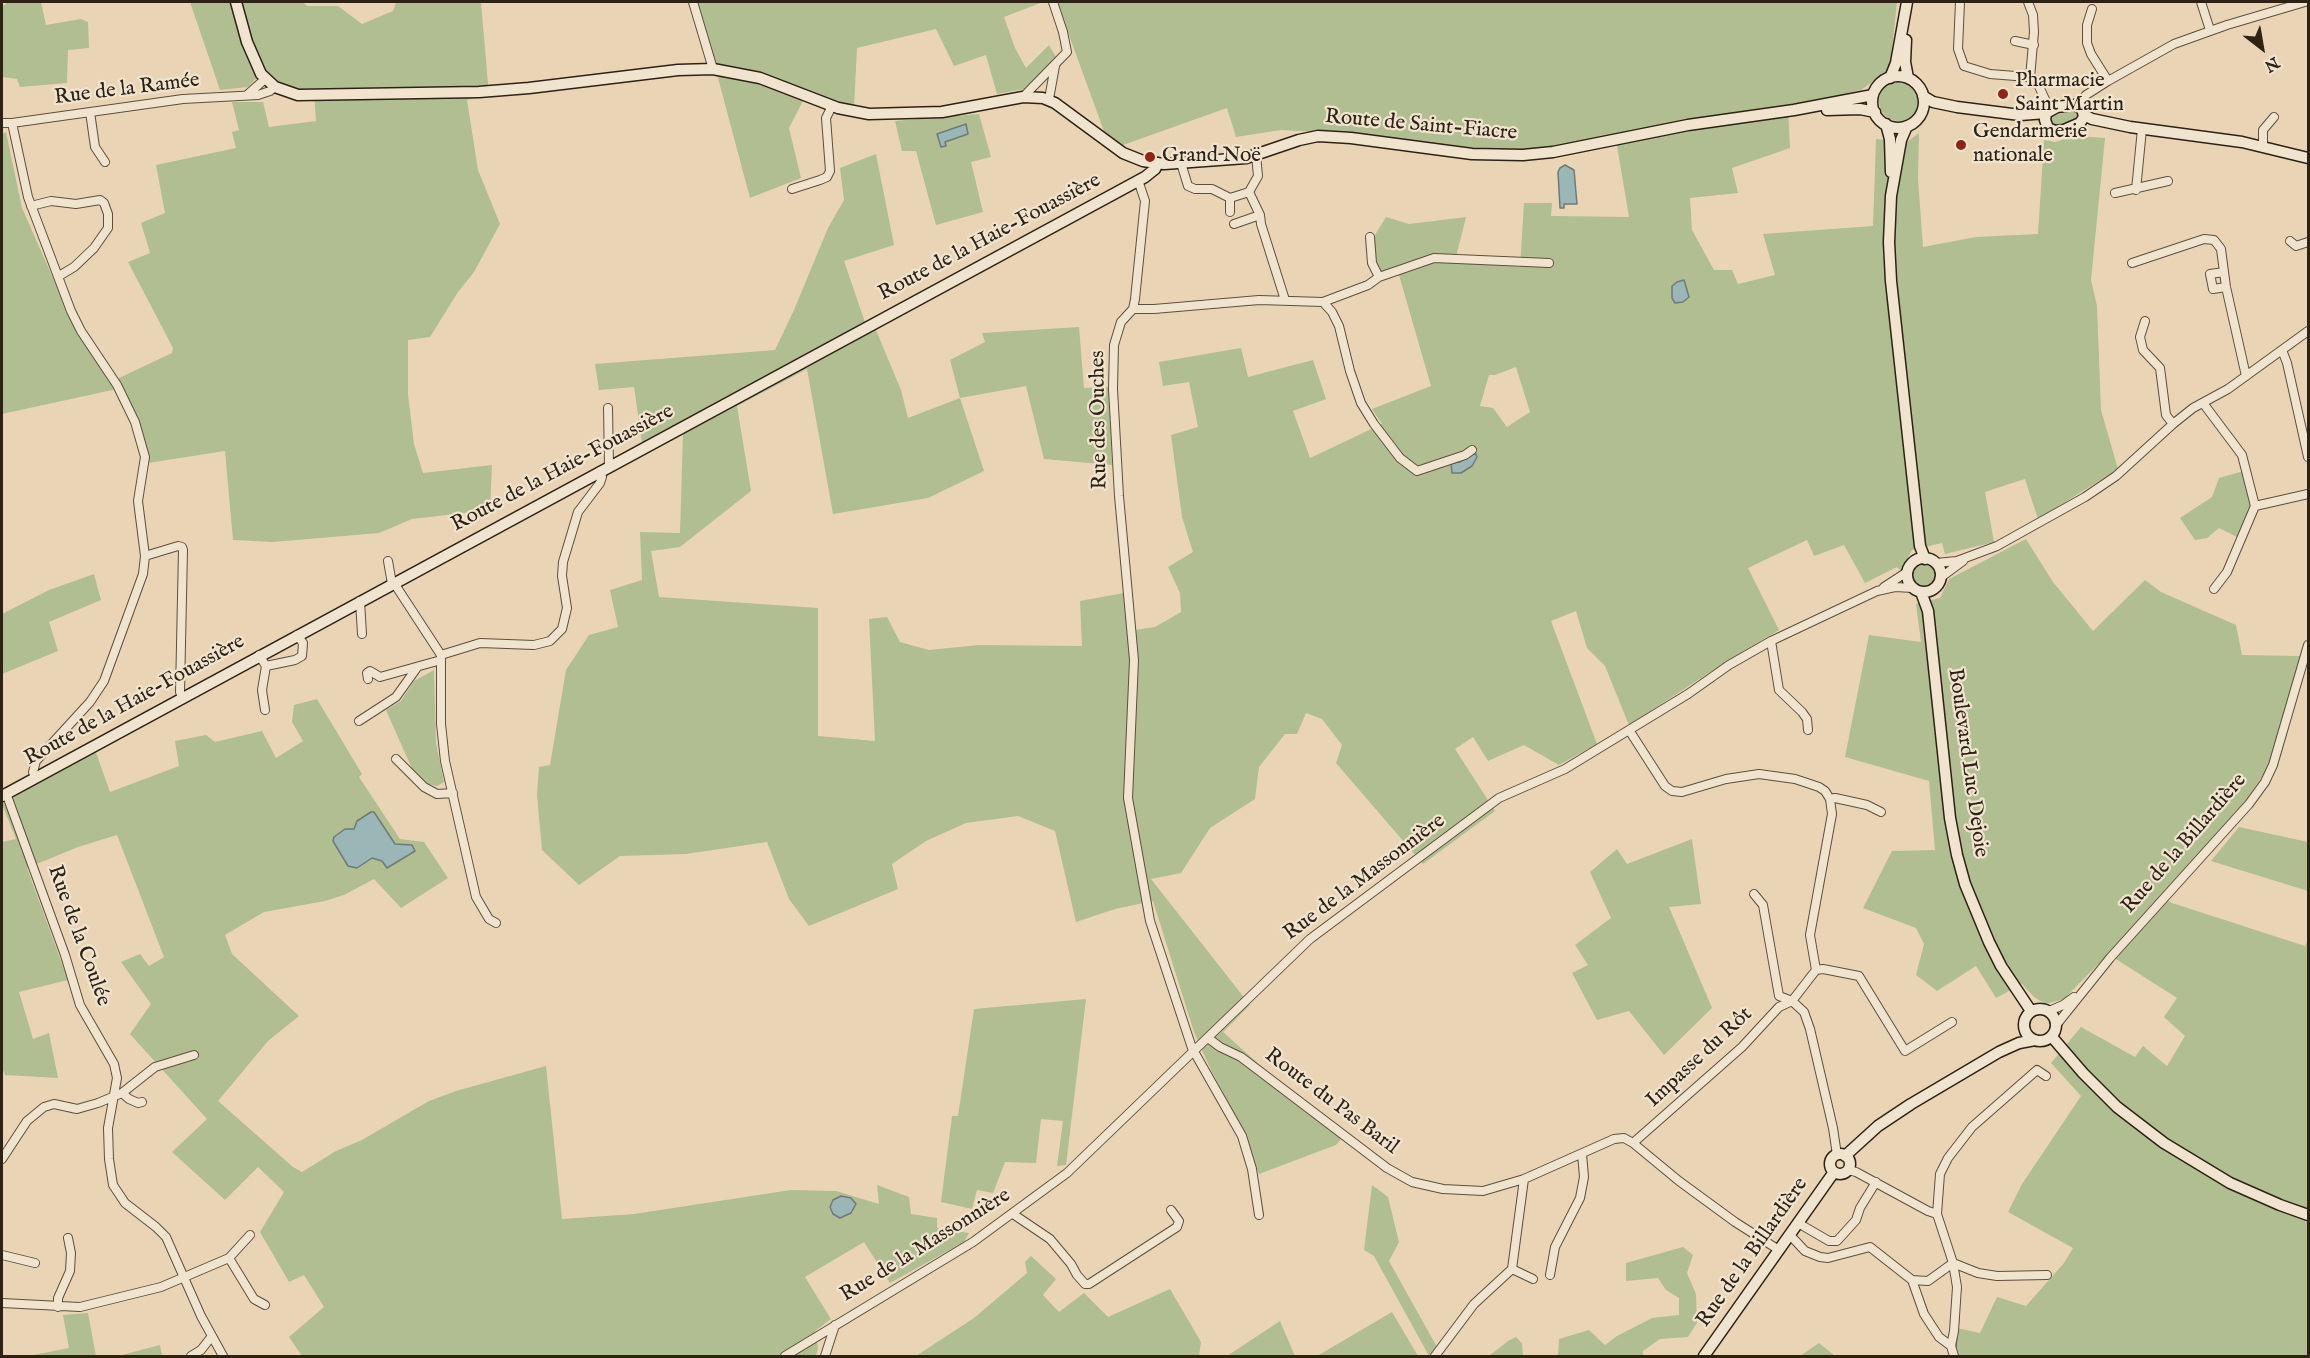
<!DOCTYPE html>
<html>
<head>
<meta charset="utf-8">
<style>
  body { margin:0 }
  #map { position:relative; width:2310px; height:1358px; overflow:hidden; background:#e9d5b5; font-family:"IM FELL English",serif }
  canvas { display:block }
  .frame { position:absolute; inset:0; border:3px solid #2e2215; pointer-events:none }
  .north { position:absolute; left:2232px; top:18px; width:60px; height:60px; -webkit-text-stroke:4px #f1e4cf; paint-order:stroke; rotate:149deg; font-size:16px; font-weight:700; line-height:24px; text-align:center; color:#2e2215 }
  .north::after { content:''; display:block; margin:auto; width:21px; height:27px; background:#2e2215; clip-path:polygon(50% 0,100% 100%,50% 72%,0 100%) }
</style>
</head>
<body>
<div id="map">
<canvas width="2310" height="1358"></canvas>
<div class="frame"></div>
<div class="north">N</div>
</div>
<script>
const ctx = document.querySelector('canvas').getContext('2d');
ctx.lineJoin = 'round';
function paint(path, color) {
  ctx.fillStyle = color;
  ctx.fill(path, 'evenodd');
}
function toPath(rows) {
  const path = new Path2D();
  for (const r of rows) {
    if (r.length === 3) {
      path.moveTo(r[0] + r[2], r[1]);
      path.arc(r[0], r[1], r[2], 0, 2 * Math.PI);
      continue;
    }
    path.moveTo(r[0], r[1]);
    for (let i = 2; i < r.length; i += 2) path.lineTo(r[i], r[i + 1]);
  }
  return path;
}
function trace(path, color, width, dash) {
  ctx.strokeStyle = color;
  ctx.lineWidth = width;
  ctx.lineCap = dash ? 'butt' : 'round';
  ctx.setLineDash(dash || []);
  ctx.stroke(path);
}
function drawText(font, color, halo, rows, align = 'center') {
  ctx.font = font + ' "IM FELL English",serif';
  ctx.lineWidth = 4.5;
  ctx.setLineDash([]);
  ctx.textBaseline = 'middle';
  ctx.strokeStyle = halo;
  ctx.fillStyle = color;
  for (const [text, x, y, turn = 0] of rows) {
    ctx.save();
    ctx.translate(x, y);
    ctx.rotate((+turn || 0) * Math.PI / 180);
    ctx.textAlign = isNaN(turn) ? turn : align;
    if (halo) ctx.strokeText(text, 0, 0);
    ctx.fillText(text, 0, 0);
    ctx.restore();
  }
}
const green = toPath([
  [7,2,41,2,46,25,81,19,88,22,89,48,68,50,67,83,20,87,17,79,2,77,2,6,6,4],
  [190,2,303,2,307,6,338,6,362,24,393,11,396,2,481,2,489,95,467,100,478,170,500,224,474,272,458,292,430,337,408,340,408,394,414,444,423,473,492,465,490,510,412,519,379,533,273,542,233,540,225,451,148,463,117,389,2,414,2,134,6,132,22,208,65,305,116,388,119,378,172,353,173,348,128,262,150,253,141,223,165,213,156,165,236,148,232,132,239,130,232,102,263,102,269,127,316,121,314,91,283,88,263,71,248,87,220,90],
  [688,2,1043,2,1004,17,1015,48,1026,68,1049,45,1056,57,1024,89,997,94,986,55,954,66,936,29,857,48,854,107,807,93,789,128,801,178,750,198,718,78],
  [1057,2,1897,2,1890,69,1861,90,1788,108,1790,148,1732,168,1738,193,1690,198,1692,230,1714,270,1732,270,1738,284,1775,275,1763,234,1873,226,1876,139,1907,142,1919,133,1918,179,1923,247,1976,237,2038,234,2044,140,2055,142,2076,136,2105,138,2091,280,2097,306,2101,410,2118,469,2038,519,2025,479,1985,492,1994,542,1945,554,1942,543,1912,550,1901,571,1897,567,1865,583,1844,545,1814,556,1807,540,1748,568,1779,630,1730,659,1629,725,1605,666,1587,648,1576,611,1551,621,1597,744,1559,765,1524,745,1488,761,1473,737,1455,749,1495,811,1423,864,1336,763,1342,745,1322,719,1306,713,1297,734,1285,734,1259,767,1255,799,1210,828,1181,873,1151,879,1250,1005,1223,1032,1272,1076,1346,1133,1336,1145,1259,1174,1242,1128,1211,1070,1194,1032,1153,901,1115,909,1076,922,1055,831,1018,816,966,823,926,841,892,864,898,889,809,926,789,899,767,842,686,854,620,856,579,885,542,850,537,795,539,767,550,765,566,670,589,635,618,627,610,590,642,580,640,532,680,533,683,434,676,424,642,443,634,387,599,390,595,364,775,350,794,310,828,228,844,200,840,168,876,154,894,245,844,261,868,331,876,330,901,390,908,418,960,398,950,360,985,342,982,333,1079,327,1084,388,1109,387,1112,465,1044,459,1026,386,960,398,984,471,928,498,833,514,807,369,737,406,751,491,680,547,651,551,659,597,818,608,818,736,875,741,869,619,887,617,900,642,929,650,979,645,1082,646,1080,601,1124,593,1128,631,1155,627,1181,612,1180,593,1168,567,1193,552,1182,517,1171,435,1198,427,1189,382,1163,386,1159,362,1241,348,1248,377,1313,360,1326,399,1293,411,1310,458,1382,424,1372,409,1431,386,1397,268,1379,272,1374,259,1375,235,1386,217,1409,224,1466,217,1455,261,1520,267,1524,203,1552,203,1551,216,1629,217,1615,134,1538,149,1495,152,1359,134,1281,130,1236,137,1227,108,1123,145,1105,134],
  [1516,367,1530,412,1507,427,1493,408,1480,406,1489,375,1495,375],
  [1899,101,20],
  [2069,111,2078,113,2079,116,2074,122,2057,125,2052,124,2051,117],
  [979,114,991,157,971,162,983,212,936,225,916,151,902,151,895,121],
  [2247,470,2255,506,2241,539,2219,528,2207,538,2195,540,2180,518,2212,497,2219,478],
  [2026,539,2053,582,2093,631,2145,580,2161,592,2236,625,2242,655,2300,656,2270,765,2243,804,2161,897,2172,903,2305,946,2308,940,2308,1356,1957,1356,1954,1351,1957,1328,1980,1333,1997,1297,2026,1306,2064,1263,2073,1248,2008,1212,2022,1184,2081,1096,2051,1063,2081,1027,2135,1057,2143,1046,2167,1066,2185,1036,2164,1017,2177,998,2108,954,2064,999,2046,1004,2034,997,2022,984,1996,998,1976,966,1937,991,1916,975,1924,944,1916,928,1863,908,1892,851,1935,850,1929,781,1845,757,1869,635,1921,642,1916,604,1940,598,1949,579],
  [1924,575,11],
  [94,574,101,600,49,622,58,651,2,674,2,614,49,590],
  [434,670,436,743,444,782,437,786,428,784,413,771,386,710,401,701,414,681],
  [317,699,362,774,359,777,400,839,424,842,448,878,401,908,374,879,344,895,325,901,264,912,225,935,232,954,299,1016,268,1041,218,1101,293,1167,302,1172,336,1151,362,1140,429,1101,456,1091,546,1066,562,1219,634,1214,791,1190,836,1191,879,1204,877,1185,909,1197,911,1214,937,1218,937,1228,969,1233,964,1242,890,1283,864,1242,805,1277,831,1319,815,1331,818,1348,816,1356,302,1356,289,1337,324,1307,304,1275,289,1282,260,1232,284,1192,258,1167,225,1200,172,1152,207,1119,130,1034,151,1004,121,962,140,954,149,966,164,957,117,835,78,847,27,868,68,980,19,992,33,1039,49,1033,58,1078,5,1075,2,1067,2,842,16,839,2,804,95,750,110,792,179,766,175,741,206,735,215,742,262,731,276,758,303,741,292,722,294,705],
  [2239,827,2308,842,2308,891,2211,861],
  [1692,839,1701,904,1669,907,1712,1008,1664,1055,1629,1011,1597,1020,1572,973,1588,965,1575,945,1611,918,1590,872,1617,849,1627,864],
  [1086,999,1066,1165,1057,1166,1063,1121,1041,1119,1036,1163,1005,1162,993,1193,977,1190,972,1209,941,1202,952,1116,958,1116,974,1009],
  [1372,1185,1388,1197,1399,1242,1389,1261,1437,1347,1437,1356,1429,1356,1374,1256,1364,1250],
  [1683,1247,1693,1255,1687,1273,1696,1294,1697,1323,1688,1337,1660,1339,1643,1351,1643,1356,1558,1356,1559,1339,1589,1330,1605,1345,1617,1336,1652,1318,1679,1315,1679,1298,1666,1290,1658,1278,1626,1281,1626,1263],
  [1031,1256,1056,1279,1043,1295,1059,1312,1084,1293,1108,1317,1170,1289,1201,1342,1199,1356,916,1356,974,1318,1027,1273,1025,1262],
  [1392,1312,1418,1356,1317,1356],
  [88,1313,96,1356,28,1356,69,1348,63,1315],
  [1280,1321,1295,1356,1227,1356],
  [1516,1337,1522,1343,1523,1356,1489,1356,1508,1341],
  [1819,1343,1835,1356,1800,1356],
  [160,1345,162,1356,118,1356]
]);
const water = toPath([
  [966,124,968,134,945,142,946,146,941,147,937,134,966,124],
  [1565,165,1574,170,1577,204,1564,204,1564,208,1560,208,1558,172,1560,168,1565,165],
  [1684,280,1689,297,1683,302,1675,303,1672,298,1672,286,1677,282,1684,280],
  [1472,454,1476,454,1477,457,1472,466,1461,473,1452,473,1451,463,1460,462,1472,454],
  [371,812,374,812,395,844,412,845,415,851,387,868,382,861,372,858,357,868,348,866,333,841,334,837,345,829,354,829,357,821,371,812],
  [841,1196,851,1198,856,1204,851,1213,840,1218,833,1214,830,1207,833,1200,841,1196]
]);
const stream = toPath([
  [1958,1356,1955,1353,1959,1315]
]);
const street = toPath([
  [693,2,713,69],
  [1960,2,1958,49,1964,66,1990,74,2028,77,2036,80,2050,110],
  [2028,2,2033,15,2034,32,2030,78],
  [2201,2,2210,30],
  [2092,9,2087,25,2087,43,2091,54,2108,81],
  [2015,41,2034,45],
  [247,95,265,79],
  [1023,97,1067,52,1063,32,1053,2],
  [1049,99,1055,66],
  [2077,106,2086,95,2108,81,2174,44,2227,25,2305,2],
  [90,112,95,147,105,162],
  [2,123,12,123,183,99,258,95,270,91,275,87],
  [12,123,28,197,71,311,81,331,117,385,135,422,145,457,138,501,145,556,143,574,104,681,90,702,36,761,33,772,35,778],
  [2263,147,2263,130,2274,117],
  [1256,155,1258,176,1249,192,1260,215,1261,224,1285,300],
  [1181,163,1188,186,1195,189,1212,189,1230,198,1249,192],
  [1138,180,1145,201,1135,299,1133,309,1121,322,1114,345,1113,389,1119,496,1134,660,1128,798,1150,921,1192,1048,1242,1136,1252,1169,1259,1215],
  [792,189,820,180,827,177,830,171,826,118,832,106],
  [2136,190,2142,129],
  [2115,193,2168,181],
  [1230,198,1230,212],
  [31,206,51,201,76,204,100,200,104,203,108,214,108,228,94,248,74,267,59,276],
  [1234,224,1260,215],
  [1370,237,1372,263,1379,277],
  [2290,241,2296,246,2308,242],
  [2132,263,2204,239,2214,240,2221,249,2226,287,2246,376],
  [2224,272,2210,274,2213,289,2226,287],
  [1323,302,1368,285,1379,277,1434,258,1549,263],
  [1133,309,1154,309,1259,300,1323,302,1332,312,1339,326,1350,371,1361,403,1374,424,1400,458,1417,471,1465,455,1472,450],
  [2145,321,2140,337,2143,350,2160,368,2166,415,2173,424],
  [2282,350,2287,363,2308,457],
  [2203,403,2242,455,2255,506,2227,572,2214,589],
  [608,408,609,466],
  [2255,506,2308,494],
  [145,556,178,546,182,547,183,550,180,692,182,697],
  [388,561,392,584],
  [1936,563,1957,561,1997,546,2085,497,2116,476,2173,424,2193,408,2228,389,2308,331],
  [1940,578,1963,561],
  [394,583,441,655,441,724,445,761,476,897,489,919,496,923],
  [1884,587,1907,572],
  [360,601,362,634],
  [1771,641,1779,690,1802,712,1807,719,1808,730],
  [259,655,266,666,295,660,302,656,303,643,297,635],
  [441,655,480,643,534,645,550,641,562,629,567,608,562,576,563,562,578,512,600,483,602,477,600,471],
  [368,679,367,673,370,671,380,677,441,660],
  [265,710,262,690,266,666],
  [359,721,396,697,416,669],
  [1629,730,1665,786,1672,791,1682,792,1726,779,1759,774,1795,779,1819,787,1825,791,1830,799,1832,814,1810,935,1816,970,1792,1001,1779,1007,1742,1047,1633,1143],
  [396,759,424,787,437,794,453,793],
  [6,793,65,955,80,1005,114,1064,117,1078,108,1128,109,1159,113,1185,125,1203,156,1227,166,1237,201,1316,223,1356],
  [1830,799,1835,798,1867,805,1881,812],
  [1754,894,1763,905,1779,996,1792,1001,1804,1012,1810,1029,1833,1128,1837,1155],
  [1816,970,1823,969,1859,976,1905,1051,1952,1022],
  [2049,1011,2063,1005,2074,997],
  [2057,1024,2110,958,2249,804,2265,782,2273,765,2308,645],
  [1208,1038,1220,1047,1241,1057,1387,1168,1412,1182,1443,1189,1483,1191,1524,1179,1614,1139,1624,1138,1633,1143,1679,1181,1735,1222,1779,1250],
  [122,1093,129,1099,138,1103,142,1102],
  [2,1159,27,1121,44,1107,54,1104,77,1109,98,1103,122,1093,155,1067,194,1055],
  [1848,1170,1856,1172,1928,1211,1937,1214],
  [1524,1179,1512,1269,1533,1279],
  [1013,1214,1050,1239,1071,1264,1077,1275,1085,1284,1089,1284,1177,1227,1179,1221,1171,1210],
  [1798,1223,1829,1241,1837,1241,1856,1220,1860,1208,1876,1182],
  [1790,1235,1805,1251,1820,1257,1828,1258,1870,1247,1912,1280,1928,1281,1953,1263],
  [2,1255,35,1263],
  [229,1258,254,1299,265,1305],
  [1953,1263,1978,1273,1997,1276,2047,1275],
  [1550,1275,1555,1247,1580,1198,1584,1177,1582,1154],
  [1912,1280,1924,1314,1939,1337,1951,1346],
  [2,1303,80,1307,161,1287,229,1258,250,1235],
  [58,1307,58,1298,70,1271,71,1253,68,1238],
  [191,1356,201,1350,212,1336],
  [785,1356,973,1242,1067,1173,1310,939,1499,798,1565,769,1688,694,1729,665,1771,641,1877,591,1895,587,1913,588],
  [825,1356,835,1325],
  [1435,1356,1474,1304,1512,1269],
  [1954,1356,1951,1346,1954,1331,1957,1287,1953,1263,1937,1214,1940,1174,1948,1158,1972,1127,2037,1070,2046,1076]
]);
const secondary = toPath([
  [236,2,247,42,261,74,275,87,298,95,479,92,529,88,678,70,713,69,760,78,838,108,869,114,942,112,1023,97,1043,98,1055,103,1123,153,1143,161,1164,164,1246,158,1299,140,1318,136,1351,138,1472,154,1523,155,1553,152,1688,125,1794,110,1873,95],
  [1906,40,1905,62,1908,78],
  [1898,102,26],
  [1890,78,1896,63,1907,2],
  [1923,96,1933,102,1957,107,2020,115,2046,113],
  [2073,105,2080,107,2083,112,2084,117,2080,123,2064,130,2055,131,2048,128,2045,120,2046,113,2057,107,2073,105],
  [1827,110,1860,109,1875,112],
  [2084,115,2092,119,2130,127,2242,142,2308,158],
  [1886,124,1890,139,1891,172],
  [1907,126,1901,140,1891,196,1889,242,1891,281,1920,546,1925,559],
  [1924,575,17],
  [1921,592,1928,611,1950,818,1957,855,1965,884,1989,942,2001,966,2031,1011],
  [2,796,1145,177,1155,169,1158,163],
  [2040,1025,16],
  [2052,1037,2083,1073,2117,1107,2164,1143,2230,1183,2280,1205,2308,1215],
  [1840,1164,10],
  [1845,1156,1878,1126,1911,1104,1999,1052,2019,1043,2035,1040],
  [1704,1356,1834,1172]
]);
const markers = [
  [2003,94,6,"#8f2418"],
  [1961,145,6,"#8f2418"],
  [1150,157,6,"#8f2418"]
];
const poiNames = [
  ["Pharmacie",2015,82],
  ["Saint Martin",2015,106],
  ["Gendarmerie",1973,133],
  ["nationale",1973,157],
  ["Grand Noë",1162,157]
];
const streetNames = [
  ["Rue de la Ramée",127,90,-7],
  ["Route de Saint-Fiacre",1421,126,5],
  ["Route de la Haie-Fouassière",990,238,-28],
  ["Rue des Ouches",1100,420,-91],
  ["Route de la Haie-Fouassière",563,469,-28],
  ["Route de la Haie-Fouassière",135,701,-29],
  ["Boulevard Luc Dejoie",1967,763,82],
  ["Rue de la Billardière",2185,844,-49],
  ["Rue de la Massonnière",1365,878,-37],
  ["Rue de la Coulée",78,936,70],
  ["Impasse du Rôt",1700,1058,-43],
  ["Route du Pas Baril",1331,1102,37],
  ["Rue de la Massonnière",926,1246,-32],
  ["Rue de la Billardière",1753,1253,-55]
];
paint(green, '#b0be92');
paint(water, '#9ab6b6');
trace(water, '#6f7b76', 1.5);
trace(stream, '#6f7b76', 2);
trace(street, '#5d4f3d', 10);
trace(secondary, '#2e2215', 13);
trace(street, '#f1e4cf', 8);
trace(secondary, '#f1e4cf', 10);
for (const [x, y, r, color] of markers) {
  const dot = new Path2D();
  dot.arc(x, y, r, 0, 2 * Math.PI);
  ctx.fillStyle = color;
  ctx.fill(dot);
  trace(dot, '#f1e4cf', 2);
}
drawText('21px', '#2e2215', '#f1e4cf', poiNames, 'left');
drawText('21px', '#2e2215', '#f1e4cf', streetNames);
</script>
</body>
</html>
